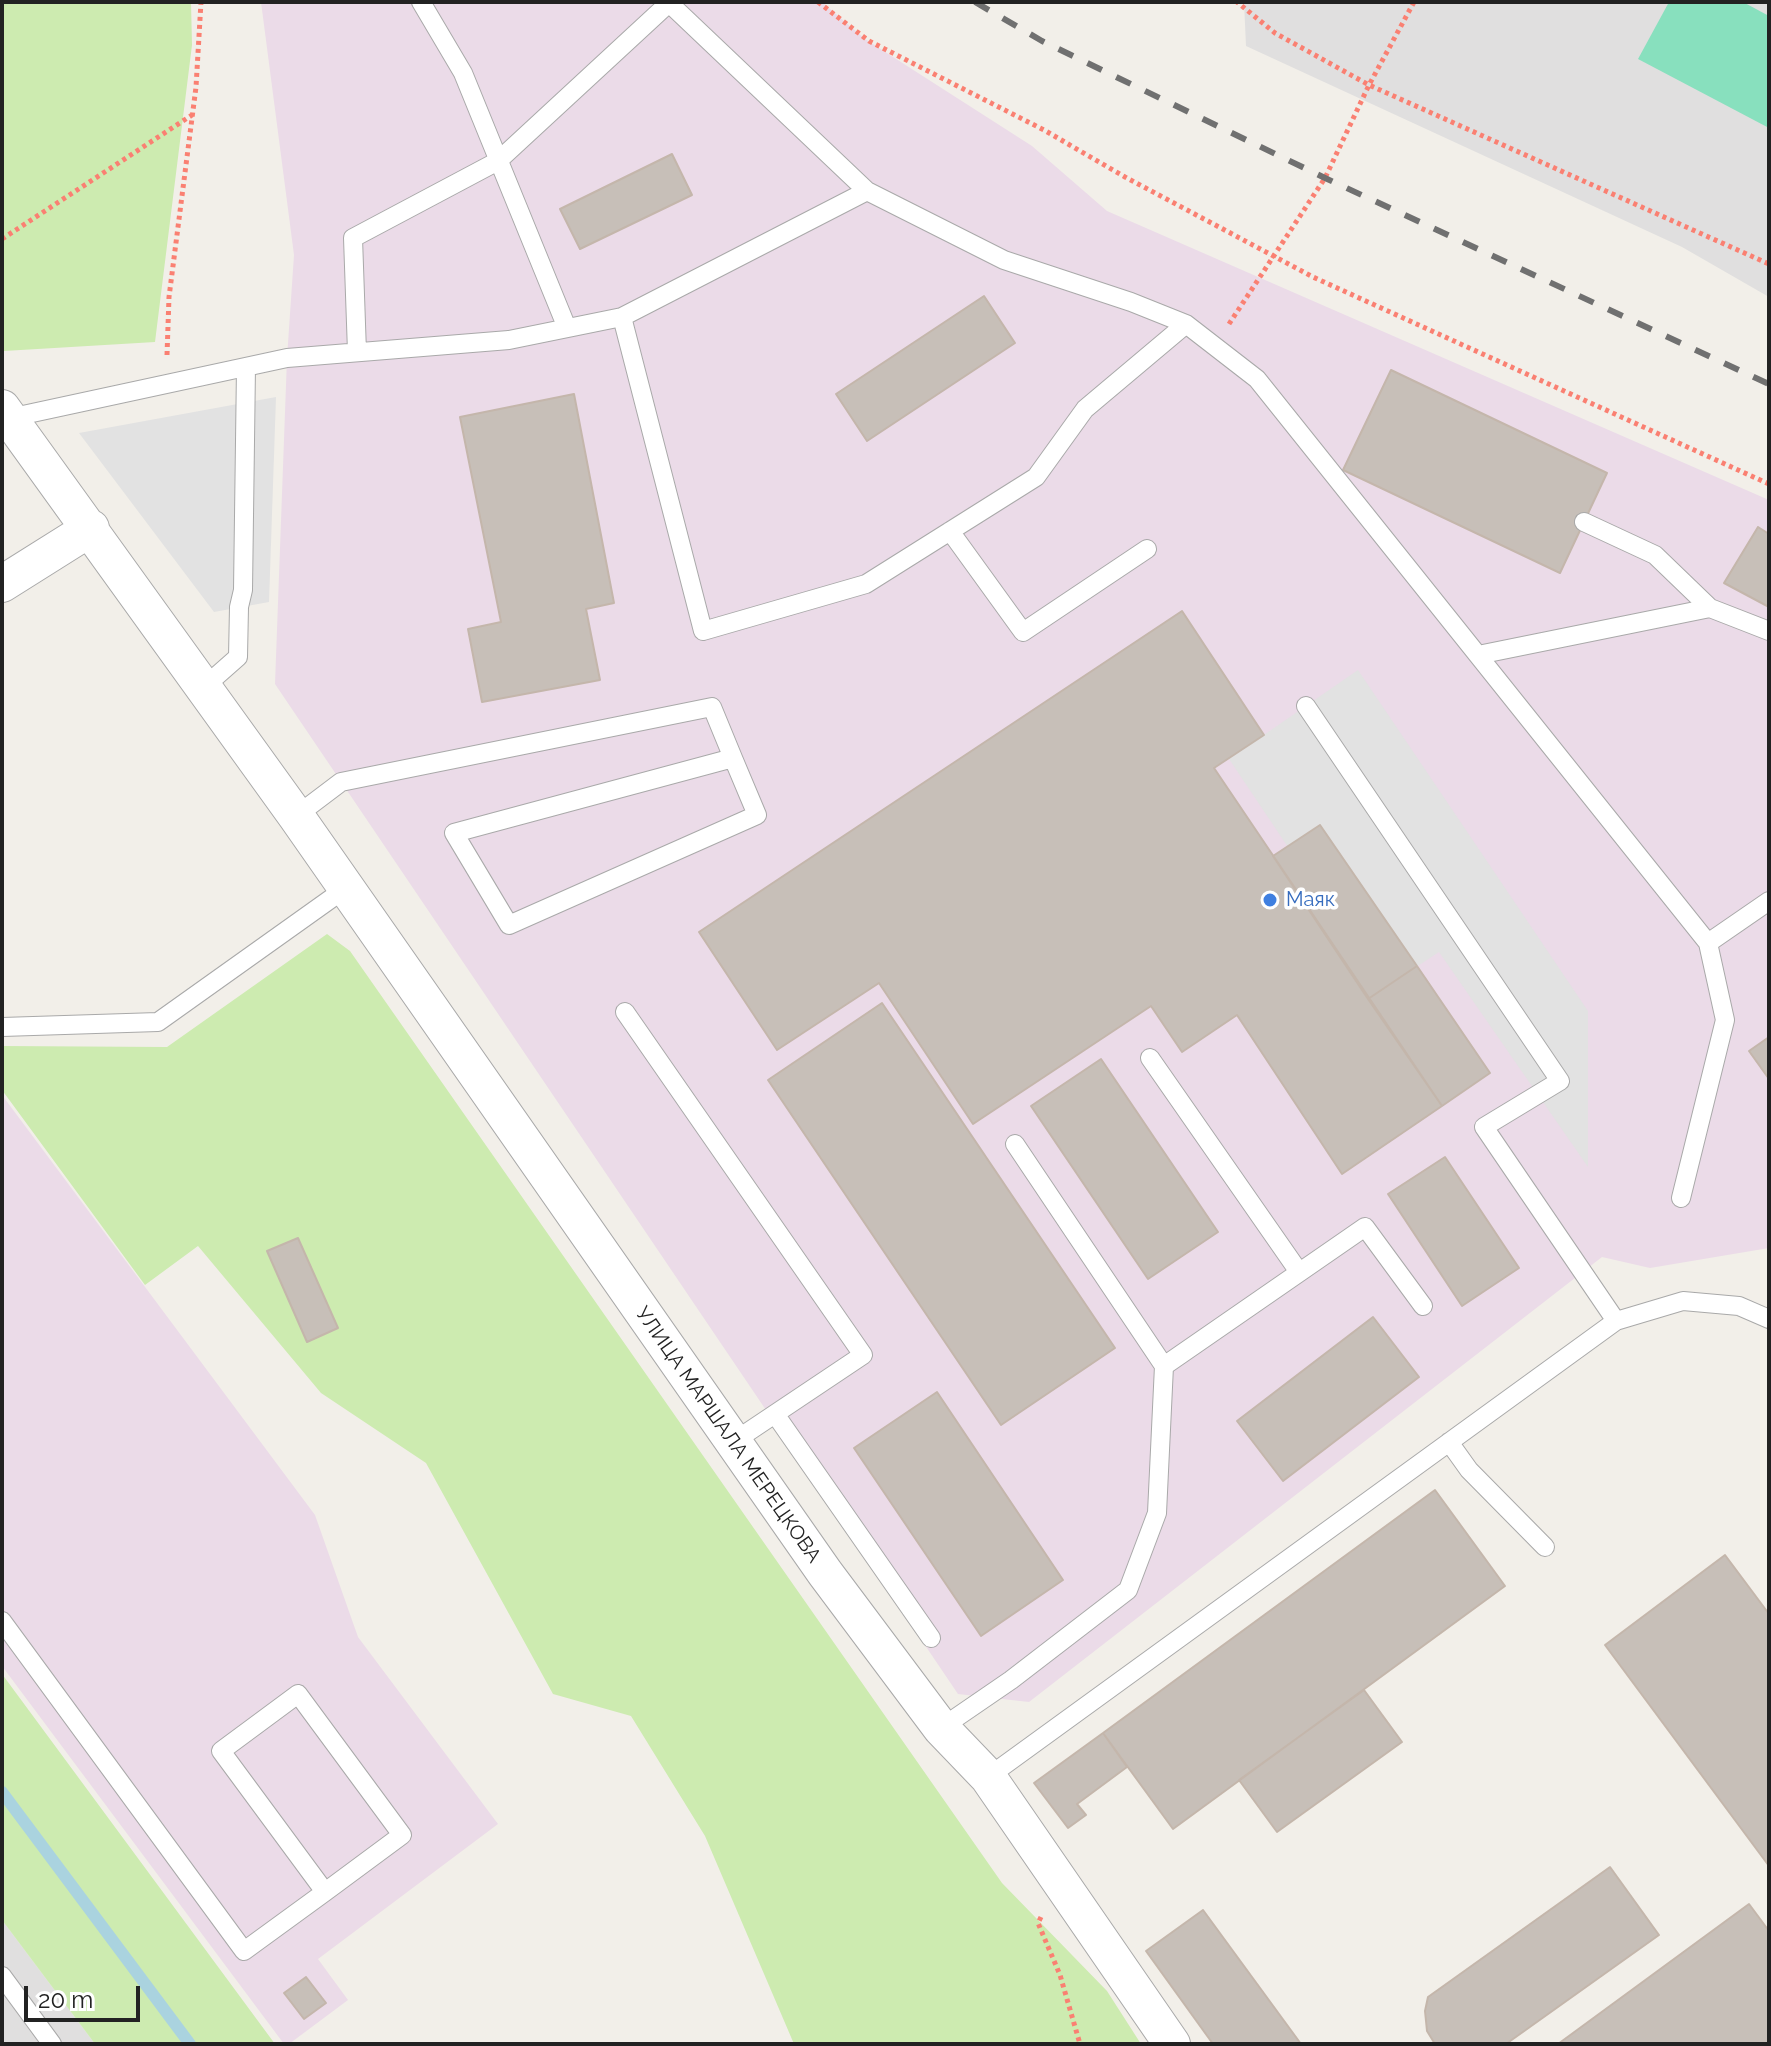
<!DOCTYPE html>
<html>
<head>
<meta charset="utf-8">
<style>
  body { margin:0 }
  #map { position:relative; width:1771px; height:2046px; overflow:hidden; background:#f2efe9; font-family:Raleway,sans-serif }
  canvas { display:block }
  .frame { position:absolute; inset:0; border:4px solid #222; pointer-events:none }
  .scale { position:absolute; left:24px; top:1986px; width:116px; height:36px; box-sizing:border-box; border:4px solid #222; border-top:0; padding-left:10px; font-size:24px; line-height:28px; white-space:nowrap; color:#222; -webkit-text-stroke:6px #fff; paint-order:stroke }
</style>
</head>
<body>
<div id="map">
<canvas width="1771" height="2046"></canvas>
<div class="frame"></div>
<div class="scale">20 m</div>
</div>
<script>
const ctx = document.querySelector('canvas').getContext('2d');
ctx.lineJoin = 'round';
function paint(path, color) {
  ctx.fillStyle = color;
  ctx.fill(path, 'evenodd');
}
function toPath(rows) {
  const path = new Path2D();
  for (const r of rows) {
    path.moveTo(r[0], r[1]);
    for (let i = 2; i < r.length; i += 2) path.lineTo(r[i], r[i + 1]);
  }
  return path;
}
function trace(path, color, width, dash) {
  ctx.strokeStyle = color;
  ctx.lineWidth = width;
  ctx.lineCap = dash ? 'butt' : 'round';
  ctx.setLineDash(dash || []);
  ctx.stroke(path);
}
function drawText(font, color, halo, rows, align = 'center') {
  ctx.font = font + ' Raleway,sans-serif';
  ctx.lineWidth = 7;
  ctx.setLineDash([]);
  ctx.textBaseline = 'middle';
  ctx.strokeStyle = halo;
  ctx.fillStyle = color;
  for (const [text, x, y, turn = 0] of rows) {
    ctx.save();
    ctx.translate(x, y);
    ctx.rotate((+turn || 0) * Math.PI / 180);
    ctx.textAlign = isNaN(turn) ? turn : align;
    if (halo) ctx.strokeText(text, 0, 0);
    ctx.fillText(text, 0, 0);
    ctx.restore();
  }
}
const residential = toPath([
  [1244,2,1769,2,1769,297,1682,247,1246,46],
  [2,1920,95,2044,2,2044]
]);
const industrial = toPath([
  [261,2,822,2,865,39,1032,146,1107,211,1769,500,1769,1248,1650,1268,1602,1257,1029,1702,958,1694,275,684,287,358,294,255],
  [2,1095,315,1515,358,1637,498,1824,318,1959,348,2000,289,2044,284,2044,2,1666]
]);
const grass = toPath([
  [2,2,191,2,192,45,155,342,4,351,2,349],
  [327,934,350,951,1002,1883,1107,1991,1141,2044,794,2044,705,1836,631,1716,553,1694,426,1463,321,1393,198,1246,145,1285,2,1090,2,1046,167,1047],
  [2,1674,275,2044,95,2044,2,1920]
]);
const pitch = toPath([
  [1669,2,1743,2,1769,16,1769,128,1638,59]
]);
const parking = toPath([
  [276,397,269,602,214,612,79,433],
  [1358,670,1588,1011,1588,1167,1439,952,1383,989,1229,759]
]);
const stream = toPath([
  [2,1792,190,2044]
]);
const building = toPath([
  [672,154,692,195,580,249,560,209,672,154],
  [984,296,1015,343,867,441,836,394,984,296],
  [1391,370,1607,473,1560,573,1343,470,1391,370],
  [574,394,614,603,586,609,600,680,482,702,468,629,501,622,460,417,574,394],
  [1758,527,1769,534,1769,607,1724,583,1758,527],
  [1182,611,1264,735,1214,768,1442,1106,1342,1174,1237,1015,1182,1052,1151,1006,973,1124,879,983,777,1050,699,932,1182,611],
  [1320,825,1417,966,1368,999,1273,856,1320,825],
  [1417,966,1490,1073,1442,1106,1368,999,1417,966],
  [882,1003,1115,1348,1001,1425,768,1080,882,1003],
  [1769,1037,1769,1079,1749,1051,1769,1037],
  [1101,1059,1218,1232,1148,1279,1031,1106,1101,1059],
  [1445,1157,1519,1268,1462,1306,1388,1194,1445,1157],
  [298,1238,338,1328,307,1342,267,1251,298,1238],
  [1373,1317,1419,1377,1283,1481,1237,1421,1373,1317],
  [937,1392,1063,1580,981,1636,854,1448,937,1392],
  [1435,1490,1505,1586,1173,1829,1103,1733,1435,1490],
  [1725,1555,1769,1614,1769,1866,1605,1645,1725,1555],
  [1364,1690,1402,1742,1277,1832,1239,1780,1364,1690],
  [1103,1733,1127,1767,1077,1804,1086,1815,1068,1828,1034,1783,1103,1733],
  [1610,1867,1659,1935,1506,2044,1435,2044,1427,2031,1425,2011,1428,1997,1610,1867],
  [1749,1904,1769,1931,1769,2044,1558,2044,1749,1904],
  [1203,1910,1301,2044,1213,2044,1146,1951,1203,1910],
  [306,1977,326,2003,304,2019,284,1993,306,1977]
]);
const path = toPath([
  [818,2,869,41,1044,130,1125,177,1313,277,1769,484],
  [1414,2,1369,85,1769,264],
  [2,239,192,115],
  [1229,324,1325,178,1369,85,1275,33,1237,2],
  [167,355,169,297,196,87,201,2],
  [1041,1917,1038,1923,1060,1975,1080,2044]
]);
const service = toPath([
  [421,2,463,73,567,328],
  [668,2,867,191],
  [622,317,703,631,866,584,1036,477,1085,409,1186,324],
  [357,352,353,238,498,161,669,3],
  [9,418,287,358,509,340,622,317,867,191,1004,260,1131,302,1186,324,1257,379,1708,943,1725,1020,1681,1198],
  [1584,522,1655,555,1710,608],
  [950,531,1023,632,1147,549],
  [1478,655,1710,608,1769,631],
  [204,687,238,657,239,607,243,590,246,367],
  [1306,706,1560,1081,1484,1127,1616,1321],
  [296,816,341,782,712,707,733,758,757,815,509,925,454,833,733,758],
  [1708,943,1769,901],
  [625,1012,863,1355,733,1442],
  [2,1027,158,1022,346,888],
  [1150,1058,1299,1272],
  [1015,1144,1164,1366],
  [775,1414,931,1638],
  [1449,1442,1469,1470,1545,1547],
  [2,1621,244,1951,325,1892,402,1835,298,1694,221,1751,325,1892],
  [941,1728,1011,1680,1128,1590,1157,1513,1164,1366,1365,1227,1423,1306],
  [988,1777,1616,1321,1683,1301,1739,1306,1769,1319],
  [2,1976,52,2044]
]);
const minor = toPath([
  [2,408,296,816,825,1573,941,1728,988,1777,1172,2044],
  [2,584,91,528]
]);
const rail = toPath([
  [975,2,1042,41,1325,178,1769,384]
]);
const markers = [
  [1270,900,8,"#3f7fe0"]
];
const shopNames = [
  ["Маяк",1286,900]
];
const streetNames = [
  ["УЛИЦА МАРШАЛА МЕРЕЦКОВА",728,1435,55]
];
paint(residential, '#e0dfdf');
paint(industrial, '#ebdbe8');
paint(grass, '#cdebb0');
paint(pitch, '#88e0be');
paint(parking, '#e2e2e2');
trace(stream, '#aad3df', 12);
paint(building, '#c7bfb8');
trace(building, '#c4b6ab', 2);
trace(service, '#a9a9a9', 20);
trace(minor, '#a9a9a9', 38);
trace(path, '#fa8072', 5, [4, 4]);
trace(service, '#fff', 18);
trace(minor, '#fff', 36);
trace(rail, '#707070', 6, [16, 16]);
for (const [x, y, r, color] of markers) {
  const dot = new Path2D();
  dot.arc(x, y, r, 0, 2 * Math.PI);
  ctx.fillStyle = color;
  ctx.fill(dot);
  trace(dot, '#fff', 3);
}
drawText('20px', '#366cbe', '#fff', shopNames, 'left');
drawText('20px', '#222', '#fff', streetNames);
</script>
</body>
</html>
